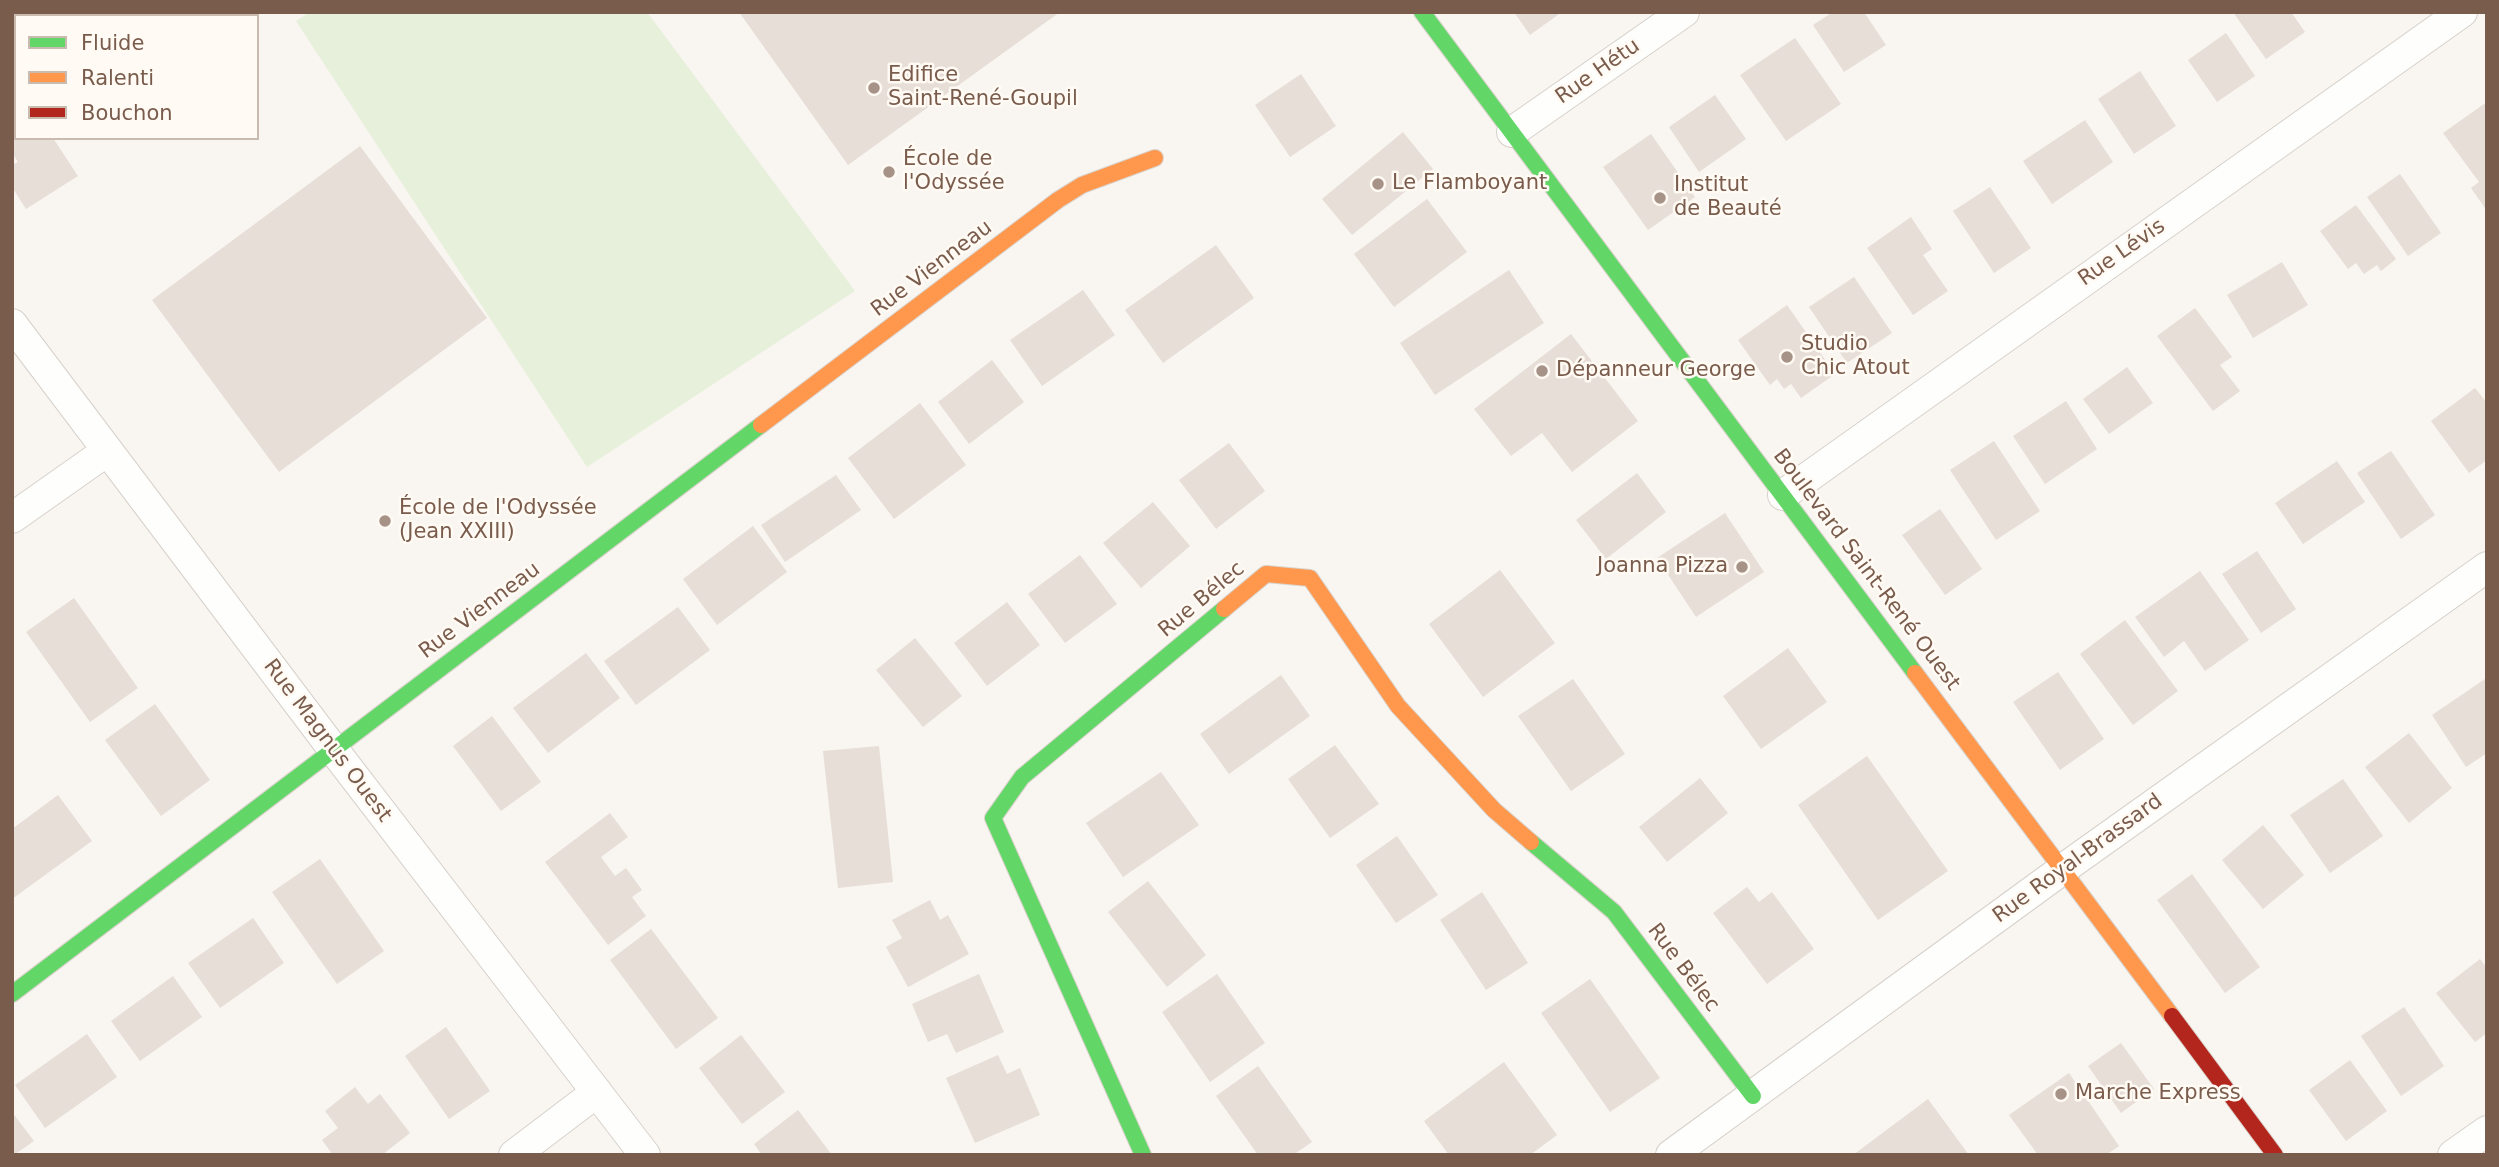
<!DOCTYPE html>
<html>
<head>
<meta charset="utf-8">
<style>
  body { margin:0 }
  #map { position:relative; width:2499px; height:1167px; overflow:hidden; background:#f9f5f0; font-family:"DejaVu Sans",sans-serif }
  canvas { display:block }
  .frame { position:absolute; inset:0; border:14px solid #7a5c4d; pointer-events:none }
  .legend { position:absolute; left:14px; top:14px; width:245px; height:126px; box-sizing:border-box; background:#fffaf3; border:2px solid #cabbb1; margin:0; padding:9px 12px; list-style:none; font-size:21px; color:#7a5c4d }
  .legend li { display:flex; align-items:center; gap:14px; height:35px }
  .legend b { width:35px; border:2px solid #cabbb1 }
</style>
</head>
<body>
<div id="map">
<canvas width="2499" height="1167"></canvas>
<div class="frame"></div>
<ul class="legend">
<li><b style="height:9px;background:#63d668"></b>Fluide</li>
<li><b style="height:9px;background:#ff974d"></b>Ralenti</li>
<li><b style="height:9px;background:#b3261e"></b>Bouchon</li>
</ul>
</div>
<script>
const ctx = document.querySelector('canvas').getContext('2d');
ctx.lineJoin = 'round';
function paint(path, color) {
  ctx.fillStyle = color;
  ctx.fill(path, 'evenodd');
}
function toPath(rows) {
  const path = new Path2D();
  for (const r of rows) {
    path.moveTo(r[0], r[1]);
    for (let i = 2; i < r.length; i += 2) path.lineTo(r[i], r[i + 1]);
  }
  return path;
}
function trace(path, color, width, dash) {
  ctx.strokeStyle = color;
  ctx.lineWidth = width;
  ctx.lineCap = dash ? 'butt' : 'round';
  ctx.setLineDash(dash || []);
  ctx.stroke(path);
}
function drawText(font, color, halo, rows, align = 'center') {
  ctx.font = font + ' "DejaVu Sans",sans-serif';
  ctx.lineWidth = 5;
  ctx.setLineDash([]);
  ctx.textBaseline = 'middle';
  ctx.strokeStyle = halo;
  ctx.fillStyle = color;
  for (const [text, x, y, turn = 0] of rows) {
    ctx.save();
    ctx.translate(x, y);
    ctx.rotate((+turn || 0) * Math.PI / 180);
    ctx.textAlign = isNaN(turn) ? turn : align;
    if (halo) ctx.strokeText(text, 0, 0);
    ctx.fillText(text, 0, 0);
    ctx.restore();
  }
}
const green = toPath([
  [310,12,647,12,855,291,587,467,296,21]
]);
const building = toPath([
  [739,12,1060,12,848,165],
  [1514,12,1562,12,1530,35],
  [1833,12,1864,12,1886,45,1844,72,1813,25],
  [2233,12,2291,12,2305,32,2266,59],
  [2226,33,2255,76,2217,102,2188,60],
  [1795,38,1841,104,1786,141,1740,75],
  [2140,71,2176,126,2134,154,2098,99],
  [1301,74,1336,126,1290,157,1255,105],
  [1715,95,1746,139,1699,172,1669,127],
  [2484,104,2487,107,2487,211,2471,188,2479,182,2443,133],
  [16,120,16,138,53,138,78,176,26,209,12,187,12,165,18,162,12,153,12,122],
  [2085,120,2113,162,2052,204,2023,161],
  [1403,132,1433,169,1352,235,1322,199],
  [1651,134,1695,197,1648,230,1603,167],
  [360,146,487,318,279,472,152,300],
  [2400,174,2441,233,2408,256,2367,197],
  [1990,187,2031,248,1994,273,1953,211],
  [1427,199,1467,252,1394,307,1354,254],
  [2356,205,2396,259,2381,271,2377,265,2364,274,2356,263,2348,269,2320,231],
  [1911,217,1932,249,1923,255,1948,291,1913,315,1867,248],
  [1216,245,1254,298,1163,363,1125,310],
  [2282,262,2308,305,2253,338,2227,295],
  [1509,270,1544,323,1435,395,1400,343],
  [1854,277,1892,333,1847,363,1809,307],
  [1083,290,1115,335,1042,386,1010,340],
  [1787,305,1835,374,1801,398,1791,384,1784,389,1777,379,1770,385,1738,340],
  [2195,308,2232,357,2220,365,2240,391,2213,411,2157,336],
  [1571,334,1638,421,1572,472,1542,433,1511,456,1474,409],
  [992,360,1024,402,969,444,938,402],
  [2127,367,2153,403,2109,434,2083,399],
  [2475,388,2487,403,2487,460,2469,473,2431,421],
  [2066,401,2097,449,2045,484,2013,436],
  [920,403,966,465,894,519,848,458],
  [1994,441,2040,511,1996,540,1950,470],
  [1229,443,1265,491,1216,529,1179,480],
  [2391,451,2435,515,2401,539,2357,473],
  [2337,461,2365,502,2303,544,2275,503],
  [1637,473,1666,512,1606,559,1576,520],
  [836,475,861,510,785,562,761,525],
  [1153,502,1190,546,1141,588,1103,543],
  [1940,509,1982,569,1945,595,1902,535],
  [1725,513,1764,572,1696,617,1657,558],
  [753,526,787,572,717,625,683,579],
  [2257,551,2296,609,2261,633,2222,574],
  [1080,555,1117,604,1065,643,1028,594],
  [1500,570,1555,643,1483,697,1429,624],
  [2200,571,2249,640,2205,671,2184,641,2164,657,2135,617],
  [74,598,138,688,90,722,26,632],
  [1007,602,1040,645,987,686,954,643],
  [678,607,710,650,636,705,604,661],
  [2125,620,2178,691,2133,725,2080,654],
  [915,638,962,696,923,727,876,670],
  [1788,648,1827,702,1761,749,1723,696],
  [586,653,620,698,548,753,513,708],
  [2058,672,2104,739,2060,770,2013,702],
  [1281,675,1310,716,1229,774,1200,734],
  [1573,679,1625,754,1571,791,1518,716],
  [2485,679,2487,753,2466,767,2432,715],
  [155,704,210,780,161,816,105,740],
  [492,716,541,782,501,811,453,746],
  [2409,733,2452,788,2409,823,2365,767],
  [1335,745,1379,804,1330,838,1288,779],
  [879,746,893,882,838,888,823,751],
  [1867,756,1948,871,1878,920,1798,805],
  [1161,772,1199,825,1123,877,1086,823],
  [1700,778,1728,813,1667,862,1639,827],
  [2343,779,2383,836,2330,873,2290,815],
  [58,795,92,841,12,899,12,829],
  [610,813,628,837,601,857,615,876,626,868,642,890,632,897,646,916,608,945,545,862],
  [2263,825,2304,875,2263,909,2222,860],
  [1397,836,1438,895,1396,923,1356,865],
  [320,859,384,951,337,984,272,892],
  [2192,874,2260,967,2225,993,2157,900],
  [1148,881,1206,955,1167,987,1108,912],
  [1747,887,1759,902,1772,892,1814,949,1767,984,1713,913],
  [1482,892,1528,963,1486,990,1440,920],
  [930,900,940,920,948,915,969,954,908,987,886,947,902,938,892,920],
  [253,918,284,963,220,1008,188,963],
  [651,929,718,1018,676,1049,610,960],
  [2480,959,2487,968,2487,1033,2475,1042,2436,993],
  [979,974,1004,1032,956,1053,947,1034,928,1042,912,1004],
  [1217,974,1265,1043,1210,1082,1162,1012],
  [173,976,202,1017,140,1061,111,1021],
  [1590,979,1660,1078,1610,1112,1541,1013],
  [2404,1007,2444,1066,2401,1096,2361,1036],
  [446,1027,490,1091,449,1119,405,1056],
  [87,1034,117,1077,45,1128,15,1085],
  [741,1035,785,1092,742,1124,699,1068],
  [2121,1043,2154,1089,2121,1113,2088,1066],
  [998,1055,1007,1074,1020,1068,1040,1115,975,1143,946,1078],
  [2350,1060,2387,1111,2346,1141,2309,1090],
  [1504,1062,1557,1135,1530,1155,1449,1155,1424,1121],
  [1258,1066,1312,1142,1293,1155,1258,1155,1216,1096],
  [2069,1073,2119,1146,2106,1155,2038,1155,2009,1115],
  [355,1087,368,1104,380,1094,410,1133,382,1155,333,1155,322,1140,338,1128,325,1111],
  [1928,1099,1969,1155,1853,1155],
  [798,1110,832,1155,762,1155,754,1144],
  [12,1112,34,1141,14,1155,12,1155]
]);
const street = toPath([
  [1512,132,1684,12],
  [12,324,333,749,645,1155],
  [1783,495,2462,12],
  [12,518,107,451],
  [514,1155,597,1092],
  [1671,1155,2063,869,2487,567],
  [2453,1155,2487,1131]
]);
const fast = toPath([
  [1422,12,1915,673],
  [1531,842,1614,912,1753,1096],
  [12,994,761,425],
  [1143,1155,993,818,1022,777,1224,609]
]);
const slow = toPath([
  [761,425,1058,200,1082,185,1155,158],
  [1224,609,1266,574,1310,578,1398,706,1494,810,1531,842],
  [1915,673,2172,1016]
]);
const jam = toPath([
  [2172,1016,2275,1155]
]);
const markers = [
  [874,88,7,"#a69286"],
  [889,172,7,"#a69286"],
  [1378,184,7,"#a69286"],
  [1660,198,7,"#a69286"],
  [1787,357,7,"#a69286"],
  [1542,371,7,"#a69286"],
  [385,521,7,"#a69286"],
  [1742,567,7,"#a69286"],
  [2061,1094,7,"#a69286"]
];
const streetNames = [
  ["Rue Hétu",1598,72,-35],
  ["Rue Lévis",2122,253,-35],
  ["Rue Vienneau",932,269,-37],
  ["Boulevard Saint-René Ouest",1866,570,53],
  ["Rue Bélec",1202,600,-40],
  ["Rue Vienneau",480,611,-37],
  ["Rue Magnus Ouest",327,741,53],
  ["Rue Royal-Brassard",2078,859,-36],
  ["Rue Bélec",1683,968,53]
];
const poiNames = [
  ["Edifice",888,76],
  ["Saint-René-Goupil",888,100],
  ["École de",903,160],
  ["l'Odyssée",903,184],
  ["Le Flamboyant",1392,184],
  ["Institut",1674,186],
  ["de Beauté",1674,210],
  ["Studio",1801,345],
  ["Chic Atout",1801,369],
  ["Dépanneur George",1556,371],
  ["École de l'Odyssée",399,509],
  ["(Jean XXIII)",399,533],
  ["Joanna Pizza",1728,567,"right"],
  ["Marche Express",2075,1094]
];
paint(green, '#e7f0db');
paint(building, '#e6ded7');
trace(street, '#d7d1cb', 32);
trace(fast, '#d9d2cb', 18);
trace(slow, '#d9d2cb', 18);
trace(jam, '#d9d2cb', 18);
trace(street, '#fefefd', 30);
trace(fast, '#63d668', 16);
trace(slow, '#ff974d', 16);
trace(jam, '#b3261e', 16);
for (const [x, y, r, color] of markers) {
  const dot = new Path2D();
  dot.arc(x, y, r, 0, 2 * Math.PI);
  ctx.fillStyle = color;
  ctx.fill(dot);
  trace(dot, '#fffaf3', 2.5);
}
drawText('21px', '#7a5c4d', '#fffaf3', streetNames);
drawText('21px', '#7a5c4d', '#fffaf3', poiNames, 'left');
</script>
</body>
</html>
